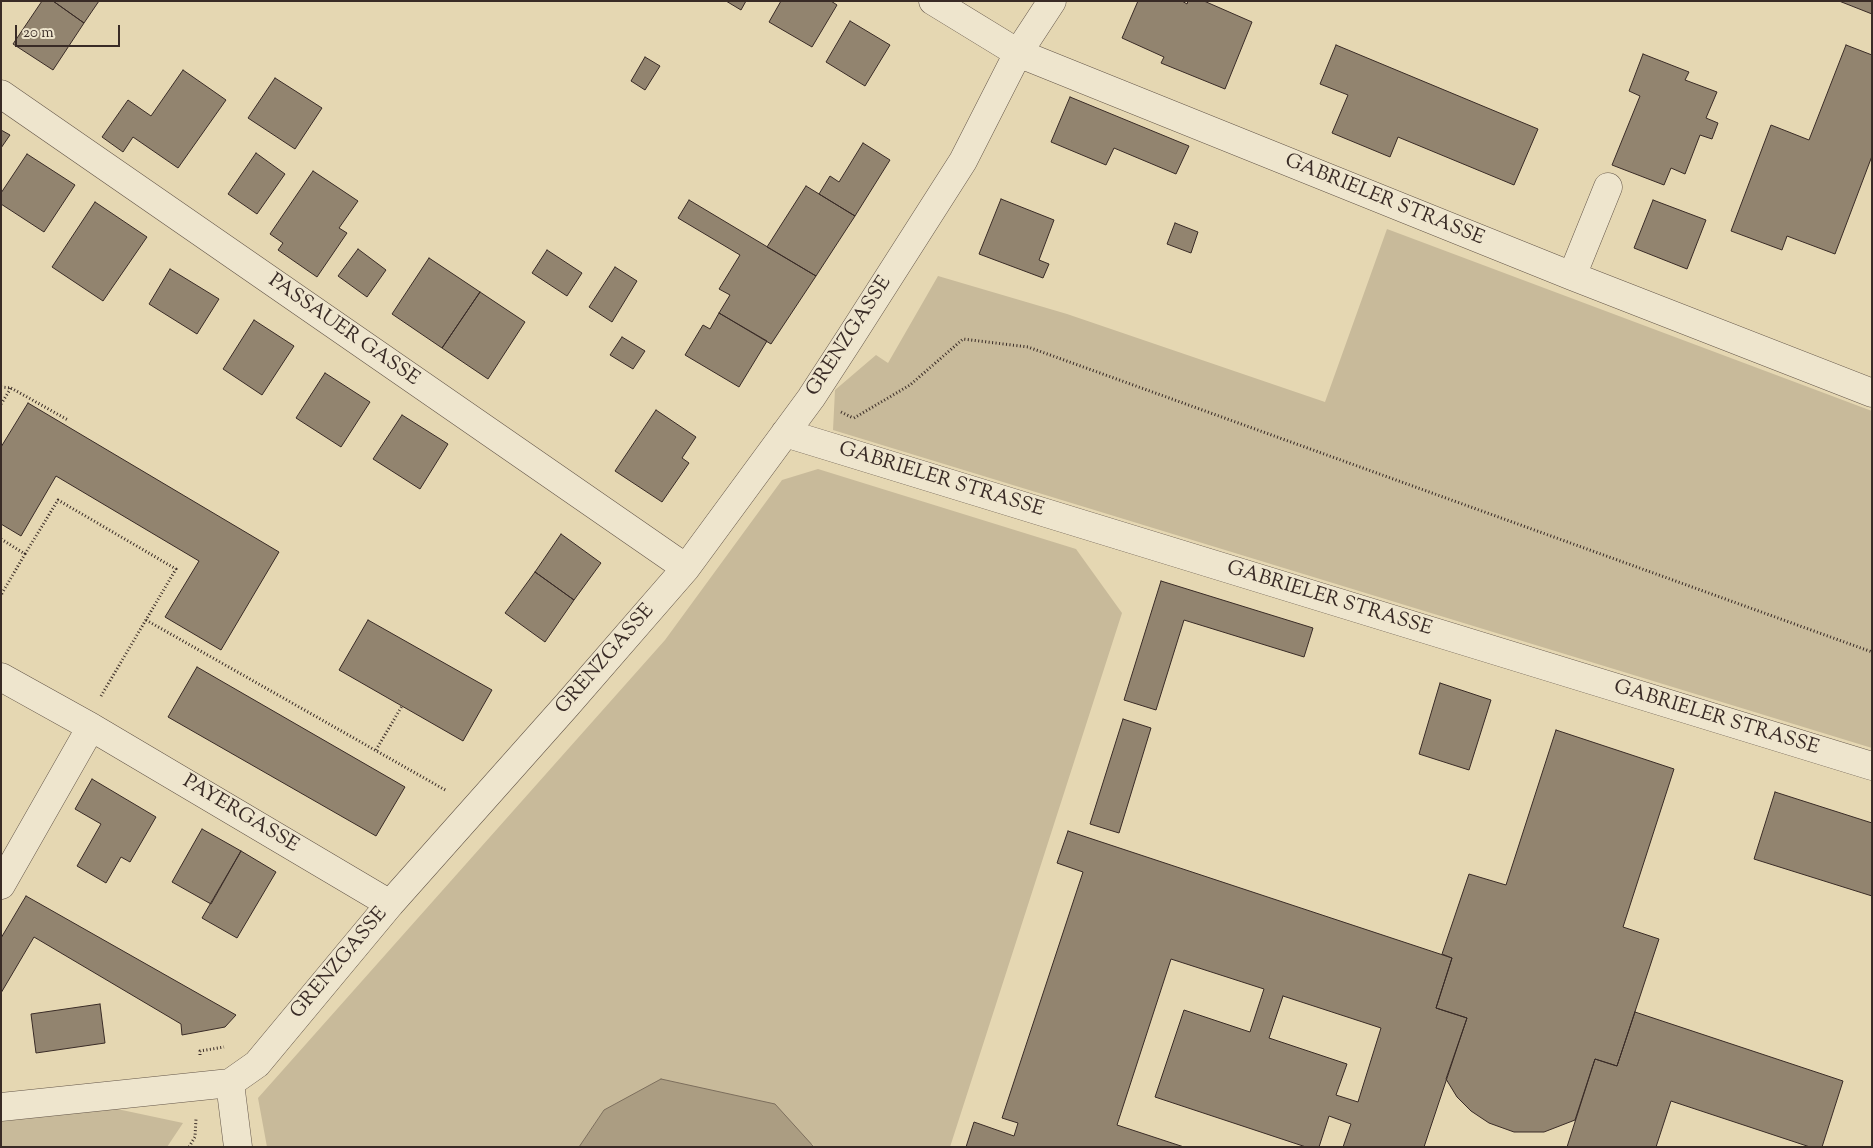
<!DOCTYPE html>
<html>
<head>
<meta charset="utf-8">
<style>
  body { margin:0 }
  #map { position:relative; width:1873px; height:1148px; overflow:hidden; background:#e5d7b2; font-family:"Sorts Mill Goudy",serif }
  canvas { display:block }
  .frame { position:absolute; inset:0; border:2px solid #392b26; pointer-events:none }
  .scale { position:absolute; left:15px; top:25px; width:105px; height:22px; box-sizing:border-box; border:2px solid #392b26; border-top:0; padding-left:6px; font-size:15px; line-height:18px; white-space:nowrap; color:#392b26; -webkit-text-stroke:4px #eee5cd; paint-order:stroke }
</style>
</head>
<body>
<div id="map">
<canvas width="1873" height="1148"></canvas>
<div class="frame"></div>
<div class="scale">20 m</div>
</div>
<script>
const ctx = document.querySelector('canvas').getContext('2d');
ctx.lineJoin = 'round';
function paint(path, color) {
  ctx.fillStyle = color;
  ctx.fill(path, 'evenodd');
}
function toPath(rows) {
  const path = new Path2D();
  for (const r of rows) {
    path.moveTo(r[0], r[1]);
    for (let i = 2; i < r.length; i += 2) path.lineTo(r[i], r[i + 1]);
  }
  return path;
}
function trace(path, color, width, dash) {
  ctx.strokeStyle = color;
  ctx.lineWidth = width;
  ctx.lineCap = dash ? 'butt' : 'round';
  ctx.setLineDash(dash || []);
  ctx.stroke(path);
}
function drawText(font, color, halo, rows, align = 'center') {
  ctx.font = font + ' "Sorts Mill Goudy",serif';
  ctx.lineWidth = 4;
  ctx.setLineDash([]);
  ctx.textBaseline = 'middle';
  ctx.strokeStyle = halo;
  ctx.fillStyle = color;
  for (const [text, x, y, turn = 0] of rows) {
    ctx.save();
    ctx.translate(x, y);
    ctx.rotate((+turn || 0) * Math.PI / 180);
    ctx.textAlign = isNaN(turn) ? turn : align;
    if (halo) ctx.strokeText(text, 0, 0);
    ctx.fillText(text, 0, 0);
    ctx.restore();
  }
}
const green = toPath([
  [1387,229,1872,411,1872,748,833,430,835,390,876,355,888,363,938,276,1067,314,1325,402],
  [818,469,1076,549,1122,613,950,1147,814,1147,813,1144,604,1110,579,1147,267,1147,258,1098,665,640,782,480],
  [103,1106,183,1123,167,1147,1,1147,1,1122]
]);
const water = toPath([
  [661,1079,775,1104,814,1147,579,1147,604,1110,661,1079]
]);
const building = toPath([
  [42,1,53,1,84,23,53,70,13,44,42,1],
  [53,1,99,1,84,23,53,1],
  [726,1,746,1,741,10,726,1],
  [781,1,831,1,837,5,812,47,769,22,781,1],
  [1138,1,1182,1,1187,4,1188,1,1204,1,1252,22,1225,89,1161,63,1164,57,1122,38,1138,1],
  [1839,1,1872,1,1872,14,1839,1],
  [850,21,890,45,865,86,826,62,850,21],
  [1336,45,1538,129,1514,185,1398,137,1390,157,1332,133,1348,95,1320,84,1336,45],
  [1846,45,1872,55,1872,156,1835,254,1787,236,1782,250,1731,231,1771,125,1809,140,1846,45],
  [1643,54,1689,72,1685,80,1717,92,1706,118,1718,123,1712,139,1700,135,1685,174,1671,168,1664,185,1612,165,1640,96,1629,91,1643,54],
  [645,57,660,66,645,90,631,81,645,57],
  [183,70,226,100,178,168,133,137,123,152,102,137,128,100,151,116,183,70],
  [275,78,322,108,295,149,248,118,275,78],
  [1070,97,1189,146,1176,174,1114,148,1106,165,1051,142,1070,97],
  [1,130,10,135,1,148,1,130],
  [863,143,890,160,855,216,819,194,830,176,839,182,863,143],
  [256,153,285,174,257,214,228,194,256,153],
  [27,154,75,185,44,232,1,204,1,193,27,154],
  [313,171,358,201,339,228,347,233,317,277,278,250,283,243,270,234,313,171],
  [806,186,855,216,816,276,767,247,806,186],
  [1001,199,1054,220,1039,260,1049,264,1043,278,979,254,1001,199],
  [689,200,816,276,771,344,719,313,730,295,719,289,740,255,678,218,689,200],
  [1653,200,1706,220,1687,269,1634,248,1653,200],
  [95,202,147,237,103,301,52,267,95,202],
  [1175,223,1198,232,1191,253,1167,244,1175,223],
  [358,249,386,270,367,297,338,276,358,249],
  [547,250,582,273,567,296,532,273,547,250],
  [429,258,480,292,442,348,392,314,429,258],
  [615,267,637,281,612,322,589,307,615,267],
  [170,269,219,299,197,334,149,304,170,269],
  [480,292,525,322,488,379,442,348,480,292],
  [719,313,767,341,739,387,685,355,703,325,710,329,719,313],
  [254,320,294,346,262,395,223,369,254,320],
  [622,337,645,351,633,369,610,355,622,337],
  [325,373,370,402,341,447,296,418,325,373],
  [28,403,279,552,221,650,165,617,199,561,56,476,21,536,1,524,1,447,28,403],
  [656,410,696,437,682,458,689,463,662,502,615,471,656,410],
  [402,415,448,444,420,489,373,459,402,415],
  [561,534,601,563,574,600,535,572,561,534],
  [535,572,574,600,545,642,505,613,535,572],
  [1161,581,1313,628,1304,657,1184,620,1156,710,1124,700,1161,581],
  [368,620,492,690,463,741,339,670,368,620],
  [197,667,405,787,376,836,168,717,197,667],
  [1440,683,1491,700,1469,770,1419,754,1440,683],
  [1123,719,1151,728,1119,833,1090,824,1123,719],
  [1556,730,1674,769,1623,927,1659,939,1617,1066,1595,1059,1575,1120,1544,1132,1514,1132,1489,1123,1471,1111,1457,1097,1446,1079,1467,1018,1436,1008,1452,958,1442,954,1469,874,1506,885,1556,730],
  [92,779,156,817,130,862,121,857,106,883,77,866,101,824,75,809,92,779],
  [1775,792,1872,823,1872,896,1754,859,1775,792],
  [202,829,241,851,211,904,172,882,202,829],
  [1068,831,1452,958,1436,1008,1467,1018,1424,1147,1343,1147,1351,1124,1329,1116,1319,1147,1306,1147,1155,1097,1184,1010,1250,1032,1264,989,1171,959,1117,1125,1184,1147,966,1147,974,1122,1014,1136,1018,1123,1002,1118,1083,872,1057,863,1068,831],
  [1283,996,1381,1028,1358,1102,1336,1095,1347,1064,1269,1038,1283,996],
  [241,851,276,872,237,938,202,918,241,851],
  [26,896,236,1015,225,1027,182,1035,181,1024,34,937,1,993,1,938,26,896],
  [100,1004,105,1043,36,1053,31,1014,100,1004],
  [1635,1012,1843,1081,1822,1147,1810,1147,1671,1101,1656,1147,1567,1147,1595,1059,1617,1066,1635,1012]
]);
const path = toPath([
  [1,387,11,388,1,404],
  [11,388,68,420],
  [841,412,853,418],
  [854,418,910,385,963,339,1028,347,1872,652],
  [1,539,25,554,1,595],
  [25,554,58,500,176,569,101,696],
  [146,620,447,791],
  [376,750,402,706],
  [200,1055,200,1051,224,1047],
  [189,1147,195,1137,196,1119]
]);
const minor = toPath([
  [933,1,1018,53,1572,276,1872,393],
  [1,94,686,568],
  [1572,276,1608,187],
  [785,433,1872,766],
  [1,677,91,727,390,904],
  [1,885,91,727],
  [230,1083,238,1147],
  [1,1107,230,1083,257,1064,390,904,567,705,686,568,811,398,850,338,963,161,1018,53,1052,1]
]);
const streetNames = [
  ["GABRIELER STRASSE",1384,201,22],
  ["PASSAUER GASSE",343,331,35],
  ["GRENZGASSE",850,337,-57],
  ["GABRIELER STRASSE",941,481,17],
  ["GABRIELER STRASSE",1329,600,17],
  ["GRENZGASSE",606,660,-49],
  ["GABRIELER STRASSE",1716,719,17],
  ["PAYERGASSE",240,815,31],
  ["GRENZGASSE",340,964,-50]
];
paint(green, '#c8ba9a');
paint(water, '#ab9d82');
trace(water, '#7d6f5d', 1);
paint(building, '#92846f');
trace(building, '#392b26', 1);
trace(minor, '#645649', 29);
trace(path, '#392b26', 3, [1, 2.5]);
trace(minor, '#eee5cd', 28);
drawText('20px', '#392b26', '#eee5cd', streetNames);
</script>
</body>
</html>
